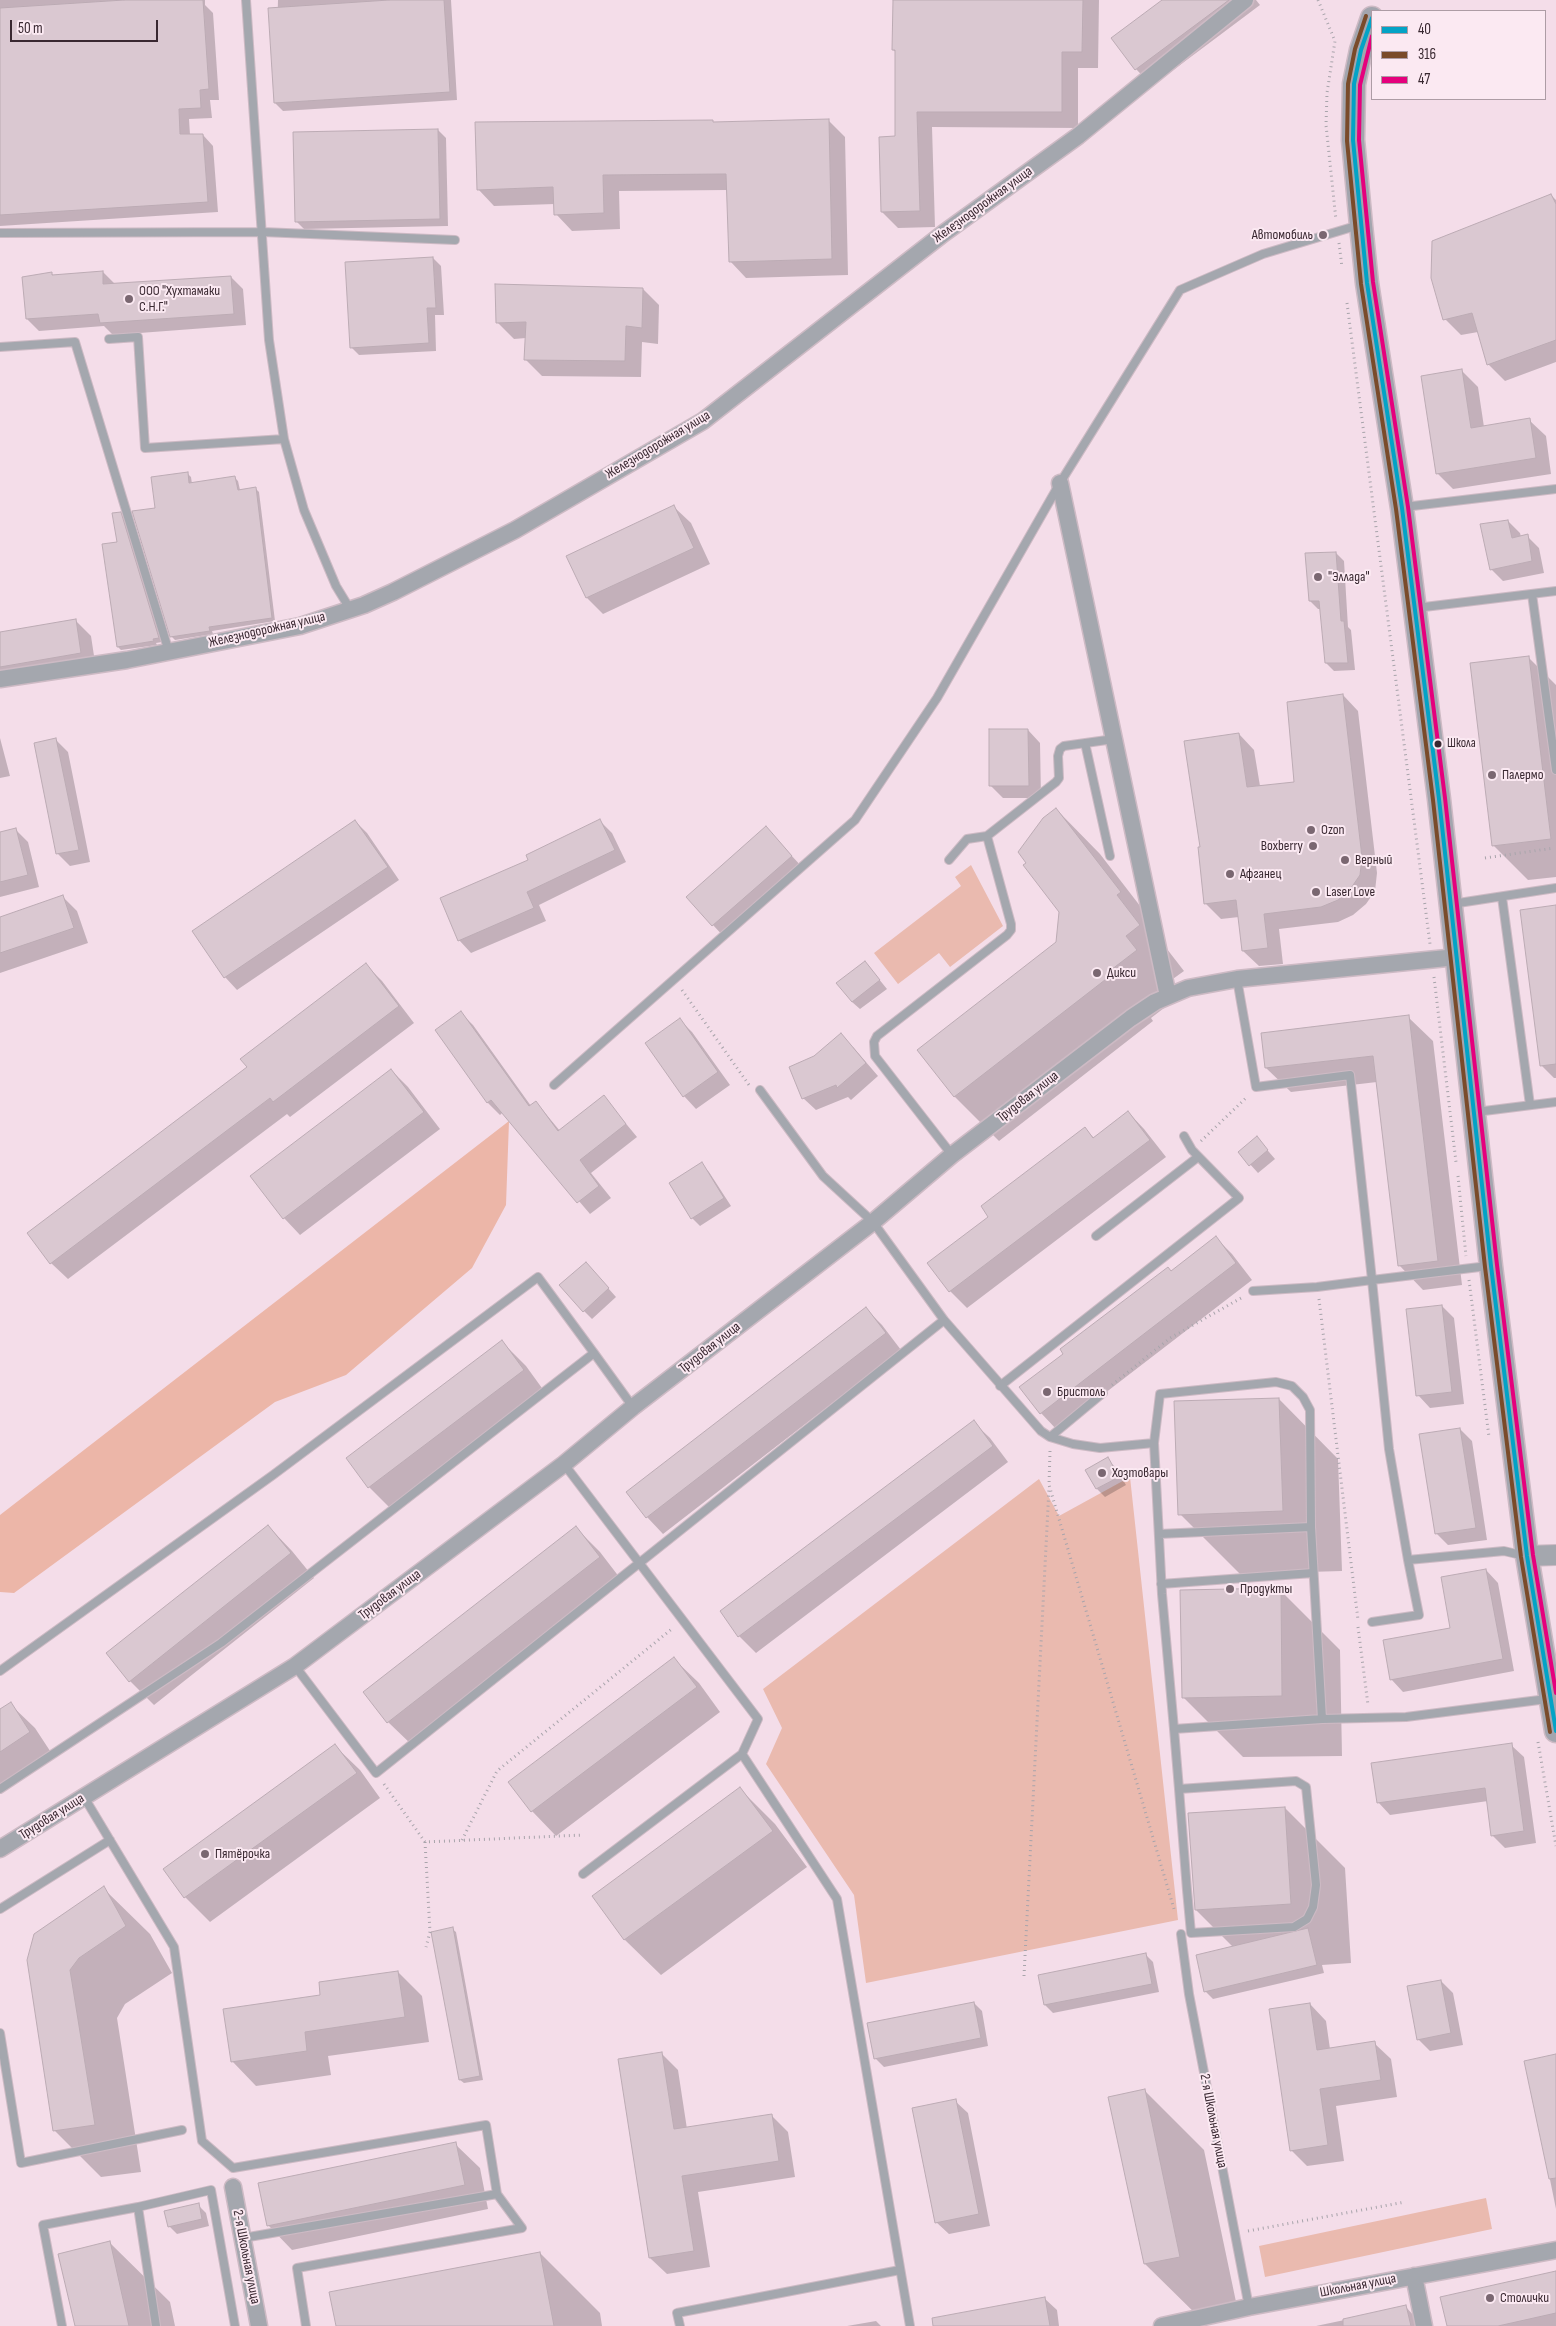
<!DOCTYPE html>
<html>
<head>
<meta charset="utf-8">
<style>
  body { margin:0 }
  #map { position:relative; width:1556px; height:2326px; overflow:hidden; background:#f4dde9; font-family:"Sofia Sans Condensed",sans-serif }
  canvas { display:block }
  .legend { position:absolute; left:1371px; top:10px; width:175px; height:90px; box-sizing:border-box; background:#fbe9f2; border:1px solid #ad9ca5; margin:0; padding:6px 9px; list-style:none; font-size:15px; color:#392831 }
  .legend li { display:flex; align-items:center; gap:10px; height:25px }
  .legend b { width:25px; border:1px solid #ad9ca5 }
  .scale { position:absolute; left:10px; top:20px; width:148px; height:22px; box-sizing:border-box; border:2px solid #392831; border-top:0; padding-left:6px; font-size:15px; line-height:18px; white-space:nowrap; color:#392831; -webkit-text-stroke:4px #fbe9f2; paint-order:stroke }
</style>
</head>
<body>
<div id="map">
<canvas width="1556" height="2326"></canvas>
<ul class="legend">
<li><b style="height:6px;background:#03a3c6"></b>40</li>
<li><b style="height:6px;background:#7a4b2a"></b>316</li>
<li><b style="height:6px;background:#e5007d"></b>47</li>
</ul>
<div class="scale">50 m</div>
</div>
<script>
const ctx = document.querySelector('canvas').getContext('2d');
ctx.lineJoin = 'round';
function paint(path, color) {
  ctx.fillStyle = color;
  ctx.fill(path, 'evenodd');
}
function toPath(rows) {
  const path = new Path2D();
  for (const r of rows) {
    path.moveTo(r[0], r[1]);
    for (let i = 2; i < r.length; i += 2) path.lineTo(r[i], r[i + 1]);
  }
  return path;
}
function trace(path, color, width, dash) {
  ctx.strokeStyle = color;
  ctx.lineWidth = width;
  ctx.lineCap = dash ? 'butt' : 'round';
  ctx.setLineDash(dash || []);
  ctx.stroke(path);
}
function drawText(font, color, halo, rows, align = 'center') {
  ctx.font = font + ' "Sofia Sans Condensed",sans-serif';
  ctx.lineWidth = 4;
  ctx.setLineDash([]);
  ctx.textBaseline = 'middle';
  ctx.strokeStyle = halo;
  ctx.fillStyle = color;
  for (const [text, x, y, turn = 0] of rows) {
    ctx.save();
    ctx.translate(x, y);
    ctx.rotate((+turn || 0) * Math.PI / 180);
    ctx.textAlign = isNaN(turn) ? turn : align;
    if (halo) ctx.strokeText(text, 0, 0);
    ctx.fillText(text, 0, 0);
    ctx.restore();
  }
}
const green = toPath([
  [971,865,1003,926,950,967,939,953,898,984,874,953,961,886,955,877],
  [1130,1477,1178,1920,866,1983,854,1895,766,1764,782,1728,763,1689,1039,1479,1059,1516],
  [1486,2198,1492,2229,1265,2277,1259,2246]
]);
const forest = toPath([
  [509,1121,506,1205,472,1268,346,1375,275,1402,14,1593,0,1592,0,1515]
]);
const shadow = toPath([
  [0,0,205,0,205,5,213,13,219,100,210,100,212,118,189,119,190,135,203,135,213,146,218,212,0,226],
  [278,0,451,0,457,100,283,111,275,103],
  [894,0,1099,0,1098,68,1078,68,1078,128,932,127,935,227,898,228,882,212,896,137,897,53,893,50],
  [1164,0,1256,0,1260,5,1152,86,1136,69],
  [828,120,845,137,848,275,746,278,730,261,728,190,619,191,620,229,572,231,556,214,555,204,494,206,478,189,712,121,714,123],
  [438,130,446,138,448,226,304,229,296,221],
  [1551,195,1556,200,1556,362,1505,381,1488,364,1478,332,1461,335,1445,319],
  [433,258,441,266,444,315,435,315,436,351,359,355,351,347],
  [103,272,116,285,231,277,243,289,246,325,113,335,104,326,39,331,27,319,52,274,54,276],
  [643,289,659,305,658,344,642,342,641,377,542,376,525,359,526,338,514,339,497,322],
  [1462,371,1478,387,1484,427,1529,420,1546,436,1551,474,1453,489,1437,473],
  [188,474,191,477,192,484,235,478,238,481,240,490,255,488,259,492,275,621,212,631,213,634,175,640,171,636,156,509],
  [674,507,691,523,710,564,603,614,587,598,567,556],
  [120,513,124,517,162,642,156,643,157,645,121,650,118,647,103,545,118,543],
  [1508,521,1520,533,1521,537,1527,536,1539,548,1544,573,1503,581,1491,569],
  [1336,553,1344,561,1348,627,1351,630,1355,670,1334,671,1326,663,1321,609,1318,609,1310,601],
  [75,620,91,636,96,669,0,685,0,633],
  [1529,658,1556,685,1556,877,1528,880,1493,845],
  [1343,695,1358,711,1377,873,1375,891,1366,904,1353,915,1338,922,1279,929,1283,964,1259,966,1243,951,1239,917,1221,919,1205,903,1239,734,1254,750,1260,786,1295,783],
  [1028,730,1040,743,1041,798,1003,798,990,785],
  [0,738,10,776,0,778],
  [56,740,68,752,90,862,70,866,58,854],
  [1056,809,1100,854,1164,937,1160,940,1184,971,1170,981,1181,995,1151,1018,1153,1021,999,1141,955,1097,919,1050,1057,943,1060,911],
  [355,821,367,833,399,880,237,990,225,977,194,931],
  [600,821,612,833,626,862,539,905,546,921,471,953,459,940,530,861],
  [766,828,803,868,725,938,713,925],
  [16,830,28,842,39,887,0,897,0,833],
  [62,896,77,911,88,943,0,973,0,918],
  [1556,906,1556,1078,1554,1078,1542,1066],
  [865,962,887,989,860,1009,852,1002],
  [366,965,382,981,414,1023,290,1117,287,1114,68,1279,51,1263,248,1067],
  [461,1013,473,1025,531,1106,536,1102,560,1131,604,1097,637,1137,591,1173,611,1198,590,1214,503,1112,500,1115,488,1103,437,1030],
  [1408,1017,1433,1041,1462,1285,1423,1290,1399,1265,1377,1082,1291,1092,1266,1068],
  [680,1020,692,1032,730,1085,696,1109,684,1096,646,1044],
  [853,1047,878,1076,851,1100,848,1097,816,1110,803,1098],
  [391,1070,408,1087,440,1129,300,1235,284,1218],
  [1128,1112,1144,1129,1166,1157,967,1308,950,1291,929,1263,990,1217,1085,1129,1094,1138],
  [1257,1138,1275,1159,1258,1173,1239,1152],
  [701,1164,709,1172,731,1206,700,1226,692,1218],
  [1216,1238,1232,1254,1252,1280,1057,1430,1041,1413],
  [593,1271,616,1297,592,1319,584,1311],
  [1442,1306,1454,1318,1464,1404,1430,1408,1418,1395],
  [866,1309,882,1325,901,1350,663,1534,647,1517],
  [502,1342,526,1366,547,1395,393,1511,369,1487],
  [1279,1399,1338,1459,1342,1571,1240,1574,1180,1514],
  [973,1422,990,1438,1008,1462,756,1653,739,1636,721,1612],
  [1460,1429,1472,1441,1487,1540,1448,1545,1436,1533],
  [1107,1459,1115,1467,1126,1485,1105,1497,1097,1489,1087,1470],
  [268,1526,292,1551,314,1578,154,1705,130,1681],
  [576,1528,600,1552,623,1582,413,1746,388,1722],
  [1486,1570,1498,1583,1514,1671,1403,1692,1391,1679,1451,1629],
  [1280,1590,1340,1650,1342,1756,1243,1757,1183,1697],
  [674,1659,699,1683,720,1712,556,1836,532,1811],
  [10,1704,35,1728,54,1757,0,1792,0,1710],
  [1511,1745,1524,1757,1536,1843,1505,1848,1492,1835,1488,1801,1390,1815,1378,1802],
  [335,1746,360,1770,380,1798,210,1922,185,1897,165,1869],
  [740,1789,775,1824,807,1867,661,1975,625,1940,593,1896],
  [1285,1808,1345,1868,1351,1963,1322,1965,1324,1973,1213,1999,1205,1991,1233,1947,1196,1910],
  [103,1888,150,1934,172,1973,125,2004,117,2018,141,2172,101,2177,54,2130,35,1935],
  [452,1929,456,1932,483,2080,464,2083,460,2080,433,1933],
  [1145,1954,1153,1962,1159,1992,1053,2013,1045,2005,1039,1976],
  [398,1972,422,1996,429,2042,328,2056,331,2075,256,2086,232,2061],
  [1441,1981,1453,1993,1463,2045,1430,2051,1418,2039],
  [974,2003,982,2011,988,2046,884,2067,876,2059],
  [1310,2004,1326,2021,1330,2049,1374,2043,1391,2059,1397,2097,1336,2106,1344,2161,1307,2166,1291,2150],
  [661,2053,678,2070,687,2129,771,2115,788,2132,795,2177,698,2192,710,2267,667,2274,650,2258,619,2060],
  [1556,2055,1556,2209,1526,2062],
  [1144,2090,1204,2150,1239,2316,1205,2323,1145,2264],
  [955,2101,968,2113,990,2226,949,2234,936,2222],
  [455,2144,480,2168,488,2209,292,2250,268,2225],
  [198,2205,206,2213,209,2226,177,2234,169,2226],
  [110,2243,170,2302,175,2326,76,2326],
  [540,2253,600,2313,602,2326,337,2326],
  [1556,2272,1556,2326,1448,2326],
  [1044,2298,1057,2310,1059,2326,939,2326],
  [1406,2307,1423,2326,1316,2326],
  [876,2321,881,2326,847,2326]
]);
const building = toPath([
  [124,0,203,0,209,89,200,90,201,108,179,109,180,134,203,134,208,202,0,215,0,8,124,0],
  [389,0,444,0,450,92,274,103,268,8,389,0],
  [893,0,1083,0,1082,52,1062,52,1062,112,917,112,920,211,881,212,879,137,895,136,895,50,892,50,893,0],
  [1162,0,1229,0,1135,70,1111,38,1162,0],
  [829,119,832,259,729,262,726,174,603,175,604,213,554,215,553,187,477,190,475,122,713,120,713,122,829,119],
  [438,129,440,219,295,222,293,132,438,129],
  [1551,194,1556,204,1556,340,1487,365,1472,313,1443,320,1431,278,1432,241,1551,194],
  [433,257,436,308,427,308,429,343,350,348,345,262,433,257],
  [103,271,103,284,231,276,234,314,100,323,98,314,26,319,22,277,52,272,52,275,103,271],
  [495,284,643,288,642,328,626,326,625,361,524,360,526,322,496,323,495,284],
  [1462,369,1471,428,1530,418,1536,458,1436,474,1421,376,1462,369],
  [188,472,189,483,235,476,238,490,256,487,272,618,209,627,210,631,170,637,132,511,155,508,151,477,188,472],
  [674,505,694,548,586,598,566,556,674,505],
  [121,512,159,638,153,639,154,641,117,647,102,544,117,542,112,513,121,512],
  [1508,520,1512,538,1528,534,1532,561,1490,570,1480,524,1508,520],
  [1336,552,1341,621,1344,621,1348,663,1325,663,1319,601,1309,601,1305,553,1336,552],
  [76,619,81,653,0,667,0,632,76,619],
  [1529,656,1551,839,1492,846,1470,663,1529,656],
  [1343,694,1362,857,1360,875,1351,888,1338,900,1321,907,1264,914,1268,948,1242,951,1236,900,1204,904,1198,847,1200,847,1184,741,1239,733,1247,787,1294,782,1287,702,1343,694],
  [989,729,1028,729,1029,786,989,786,989,729],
  [56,738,79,850,56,854,34,743,56,738],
  [1056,808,1121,892,1117,895,1140,925,1126,936,1137,950,1107,973,1110,976,954,1097,917,1050,1056,942,1059,912,1023,865,1026,863,1018,852,1043,818,1056,808],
  [600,819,615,850,527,892,534,908,458,941,440,898,528,860,526,855,600,819],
  [355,820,388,867,224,978,192,931,355,820],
  [766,826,792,856,712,926,686,897,766,826],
  [16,828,28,875,0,882,0,832,16,828],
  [63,895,74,928,0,953,0,917,63,895],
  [1556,905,1556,1064,1540,1066,1520,910,1556,905],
  [865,961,880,980,852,1002,836,983,865,961],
  [366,963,399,1006,273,1102,270,1098,50,1264,27,1233,247,1067,240,1059,366,963],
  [461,1011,529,1106,536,1101,558,1131,604,1095,626,1124,580,1160,599,1186,577,1203,491,1100,487,1103,435,1030,461,1011],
  [1409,1015,1438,1261,1398,1266,1373,1056,1265,1068,1261,1033,1409,1015],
  [680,1018,718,1072,683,1097,645,1043,680,1018],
  [841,1033,866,1063,837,1088,836,1085,802,1099,789,1067,814,1056,841,1033],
  [391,1069,424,1112,283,1219,250,1176,391,1069],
  [1128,1111,1150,1140,949,1292,927,1263,988,1217,981,1206,1085,1127,1093,1138,1128,1111],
  [1257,1136,1268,1150,1249,1166,1238,1152,1257,1136],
  [702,1162,724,1198,691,1219,669,1183,702,1162],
  [1216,1236,1236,1263,1040,1414,1019,1387,1063,1354,1060,1349,1168,1267,1171,1271,1216,1236],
  [586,1262,609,1288,583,1312,559,1285,586,1262],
  [1442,1305,1452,1392,1416,1396,1406,1309,1442,1305],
  [866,1307,886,1333,646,1518,626,1492,866,1307],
  [502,1340,524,1370,368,1488,346,1458,502,1340],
  [1279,1398,1283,1511,1178,1515,1174,1401,1279,1398],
  [974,1420,993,1446,738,1637,720,1611,974,1420],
  [1460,1428,1476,1528,1435,1534,1419,1434,1460,1428],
  [1108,1457,1119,1477,1096,1489,1085,1470,1108,1457],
  [268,1525,291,1553,129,1682,106,1653,268,1525],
  [576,1526,600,1557,387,1723,363,1692,576,1526],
  [1486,1569,1503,1659,1390,1680,1383,1640,1450,1628,1441,1577,1486,1569],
  [1281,1588,1282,1696,1182,1698,1180,1590,1281,1588],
  [674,1657,697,1687,531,1812,508,1782,674,1657],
  [11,1702,30,1732,0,1752,0,1709,11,1702],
  [1512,1743,1524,1831,1491,1836,1485,1788,1377,1803,1371,1763,1512,1743],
  [335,1744,357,1773,184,1898,163,1869,335,1744],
  [740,1787,773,1831,624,1940,592,1896,740,1787],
  [1285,1807,1291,1904,1195,1910,1188,1813,1285,1807],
  [104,1886,126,1926,79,1958,70,1970,95,2125,53,2131,27,1960,34,1934,104,1886],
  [453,1927,480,2076,459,2080,431,1932,453,1927],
  [1308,1928,1317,1965,1204,1992,1196,1955,1308,1928],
  [1146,1953,1152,1984,1044,2005,1038,1975,1146,1953],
  [398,1971,405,2017,305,2032,307,2051,231,2062,223,2009,320,1995,319,1982,398,1971],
  [1441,1980,1451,2033,1417,2040,1407,1986,1441,1980],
  [974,2002,981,2038,874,2059,867,2023,974,2002],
  [1310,2003,1317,2050,1375,2041,1381,2080,1320,2089,1328,2145,1290,2151,1269,2009,1310,2003],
  [662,2052,674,2129,772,2114,779,2161,682,2176,694,2251,649,2258,618,2059,662,2052],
  [1556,2054,1556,2178,1549,2179,1524,2061,1556,2054],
  [1145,2089,1180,2257,1144,2264,1108,2097,1145,2089],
  [956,2099,979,2214,935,2223,912,2108,956,2099],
  [456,2142,465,2185,267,2226,258,2183,456,2142],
  [199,2203,202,2219,168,2227,164,2211,199,2203],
  [110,2241,129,2326,75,2326,58,2254,110,2241],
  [540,2252,554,2326,336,2326,329,2292,540,2252],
  [1556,2271,1556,2313,1498,2326,1447,2326,1440,2297,1556,2271],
  [1045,2297,1050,2326,933,2326,932,2318,1045,2297],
  [1406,2305,1411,2326,1343,2326,1343,2319,1406,2305]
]);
const path = toPath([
  [1318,0,1335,41,1327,93,1326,125,1336,220],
  [1339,243,1342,267],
  [1347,303,1430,944],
  [1485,858,1554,848],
  [1434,977,1456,1162],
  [682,990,749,1085],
  [1201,1141,1247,1097],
  [1458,1176,1466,1256],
  [1469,1280,1489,1437],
  [1319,1299,1358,1620],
  [1112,1385,1170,1338,1243,1297],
  [1050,1451,1049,1485,1174,1909],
  [1358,1627,1368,1705],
  [1538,1742,1556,1846],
  [384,1784,425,1842,583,1835],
  [462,1840,497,1771,673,1628],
  [425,1842,430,1932,426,1947],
  [1024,1976,1049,1488],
  [1248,2231,1405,2202]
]);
const service = toPath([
  [246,0,269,340,284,439,304,510,336,586,350,609],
  [0,233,262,232,455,240],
  [109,339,138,337,145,448,284,439],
  [0,347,75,342,169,652],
  [1404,507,1556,489],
  [1532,594,1556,770],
  [1416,608,1556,591],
  [1085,743,1110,856],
  [949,860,967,839,987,836],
  [1502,897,1530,1105],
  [1452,904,1556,888],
  [1237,979,1256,1087,1350,1075,1372,1280,1488,1266],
  [554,1085,855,820,937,698,1060,483,1180,290,1263,254,1359,225],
  [760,1090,823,1176,873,1222,944,1320,1041,1431,1050,1437,1073,1444,1100,1448,1154,1443],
  [1476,1112,1556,1102],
  [952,1155,875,1056,874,1042,877,1036,1007,935,1011,930,1011,924,987,836,1056,782,1059,778,1058,756,1060,749,1064,746,1114,739],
  [1096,1236,1198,1157],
  [1253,1291,1317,1287,1372,1280,1389,1449,1408,1560,1504,1551,1525,1556],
  [1000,1386,1239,1198,1192,1150,1184,1136],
  [1050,1437,1103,1393],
  [564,1464,758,1719,742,1754,583,1874],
  [1311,1527,1322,1719],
  [1159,1534,1311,1527,1310,1410,1303,1397,1292,1386,1276,1382,1160,1394,1154,1443,1162,1594,1174,1729,1322,1719,1406,1717,1547,1699],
  [1161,1584,1313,1573],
  [1372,1622,1419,1615,1408,1560],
  [295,1666,376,1773,944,1320],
  [0,1671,273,1475,538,1277,594,1353],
  [1174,1729,1179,1789,1187,1890,1191,1933,1294,1927,1307,1919,1313,1907,1316,1885,1306,1787,1296,1781,1179,1789],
  [742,1754,837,1899,910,2326],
  [0,1789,221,1643,594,1353,633,1407],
  [84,1797,174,1947,202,2141,233,2168,486,2125,497,2194],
  [0,1909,110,1840],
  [1181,1934,1189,1994,1249,2307],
  [0,2033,21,2163,182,2130],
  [138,2207,156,2326],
  [243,2238,497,2194,522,2228,297,2268,306,2326],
  [62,2326,43,2225,138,2207,211,2190,235,2326],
  [680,2326,677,2313,900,2270]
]);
const minor = toPath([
  [1060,483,1168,996],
  [0,679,127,660,300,626,364,605,393,592,515,530,703,421,944,233,1078,136,1245,0],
  [0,1849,295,1666,564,1464,633,1407,873,1222,952,1155,1131,1018,1155,1002,1188,988,1237,979,1457,957],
  [233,2187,259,2326],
  [1414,2276,1424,2326],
  [1162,2326,1249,2307,1556,2250]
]);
const tertiary = toPath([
  [1527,1556,1556,1555]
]);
const secondary = toPath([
  [1372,18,1361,50,1354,84,1353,140,1361,225,1367,283,1402,508,1439,799,1491,1266,1527,1556,1556,1731]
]);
const bus1 = toPath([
  [1372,18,1361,50,1354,84,1353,140,1367,283,1402,508,1439,799,1491,1266,1527,1556,1556,1731]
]);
const bus2 = toPath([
  [1366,16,1355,49,1348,84,1347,141,1361,284,1396,509,1433,800,1485,1267,1521,1557,1550,1732]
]);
const bus3 = toPath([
  [1372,36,1360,85,1359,140,1373,282,1408,507,1445,798,1497,1265,1533,1555,1556,1693]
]);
const markers = [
  [1323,235,5,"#7a6771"],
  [129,299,5,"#7a6771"],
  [1318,577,5,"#7a6771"],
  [1438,744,4.5,"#392831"],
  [1492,775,5,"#7a6771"],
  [1311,830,5,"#7a6771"],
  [1313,846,5,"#7a6771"],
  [1345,860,5,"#7a6771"],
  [1230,874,5,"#7a6771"],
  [1316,892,5,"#7a6771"],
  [1097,973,5,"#7a6771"],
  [1047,1392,5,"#7a6771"],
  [1102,1473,5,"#7a6771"],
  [1230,1589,5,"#7a6771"],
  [205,1854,5,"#7a6771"],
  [1490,2298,5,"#7a6771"]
];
const busNames = [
  ["Школа",1447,744]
];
const streetNames = [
  ["Железнодорожная улица",983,205,-36],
  ["Железнодорожная улица",658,445,-31],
  ["Железнодорожная улица",267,630,-13],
  ["Трудовая улица",1028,1097,-38],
  ["Трудовая улица",710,1348,-38],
  ["Трудовая улица",390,1595,-37],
  ["Трудовая улица",52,1817,-32],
  ["2-я Школьная улица",1213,2121,79],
  ["2-я Школьная улица",246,2257,79],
  ["Школьная улица",1358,2286,-11]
];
const poiNames = [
  ["Автомобиль",1313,235,"right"],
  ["ООО \"Хухтамаки",139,291],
  ["С.Н.Г.\"",139,307],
  ["\"Эллада\"",1328,577],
  ["Палермо",1502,775],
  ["Ozon",1321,830],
  ["Boxberry",1303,846,"right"],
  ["Верный",1355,860],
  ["Афганец",1240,874],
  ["Laser Love",1326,892],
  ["Дикси",1107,973],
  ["Бристоль",1057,1392],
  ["Хозтовары",1112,1473],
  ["Продукты",1240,1589],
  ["Пятёрочка",215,1854],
  ["Столички",1500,2298]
];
paint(green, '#eabaaf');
paint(forest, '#ecb6a8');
paint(shadow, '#0003');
paint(building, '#dac8d1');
trace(building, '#bcabb4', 1);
trace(service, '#cdbac4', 10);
trace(minor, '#cdbac4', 19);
trace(tertiary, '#cdbac4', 22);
trace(secondary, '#cdbac4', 25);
trace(path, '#a8a4ab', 3, [1, 4]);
trace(service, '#a4a7ae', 8);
trace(minor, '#a4a7ae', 16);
trace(tertiary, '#a4a7ae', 20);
trace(secondary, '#a3a5ae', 22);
trace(bus1, '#03a3c6', 4);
trace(bus2, '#7a4b2a', 4);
trace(bus3, '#e5007d', 4);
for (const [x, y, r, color] of markers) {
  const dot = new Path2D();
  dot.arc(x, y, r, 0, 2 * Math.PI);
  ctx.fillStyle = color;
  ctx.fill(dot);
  trace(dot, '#fbe9f2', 2);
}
drawText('13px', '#392831', '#fbe9f2', busNames, 'left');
drawText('14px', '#392831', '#fbe9f2', streetNames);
drawText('14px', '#392831', '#fbe9f2', poiNames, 'left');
</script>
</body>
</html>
